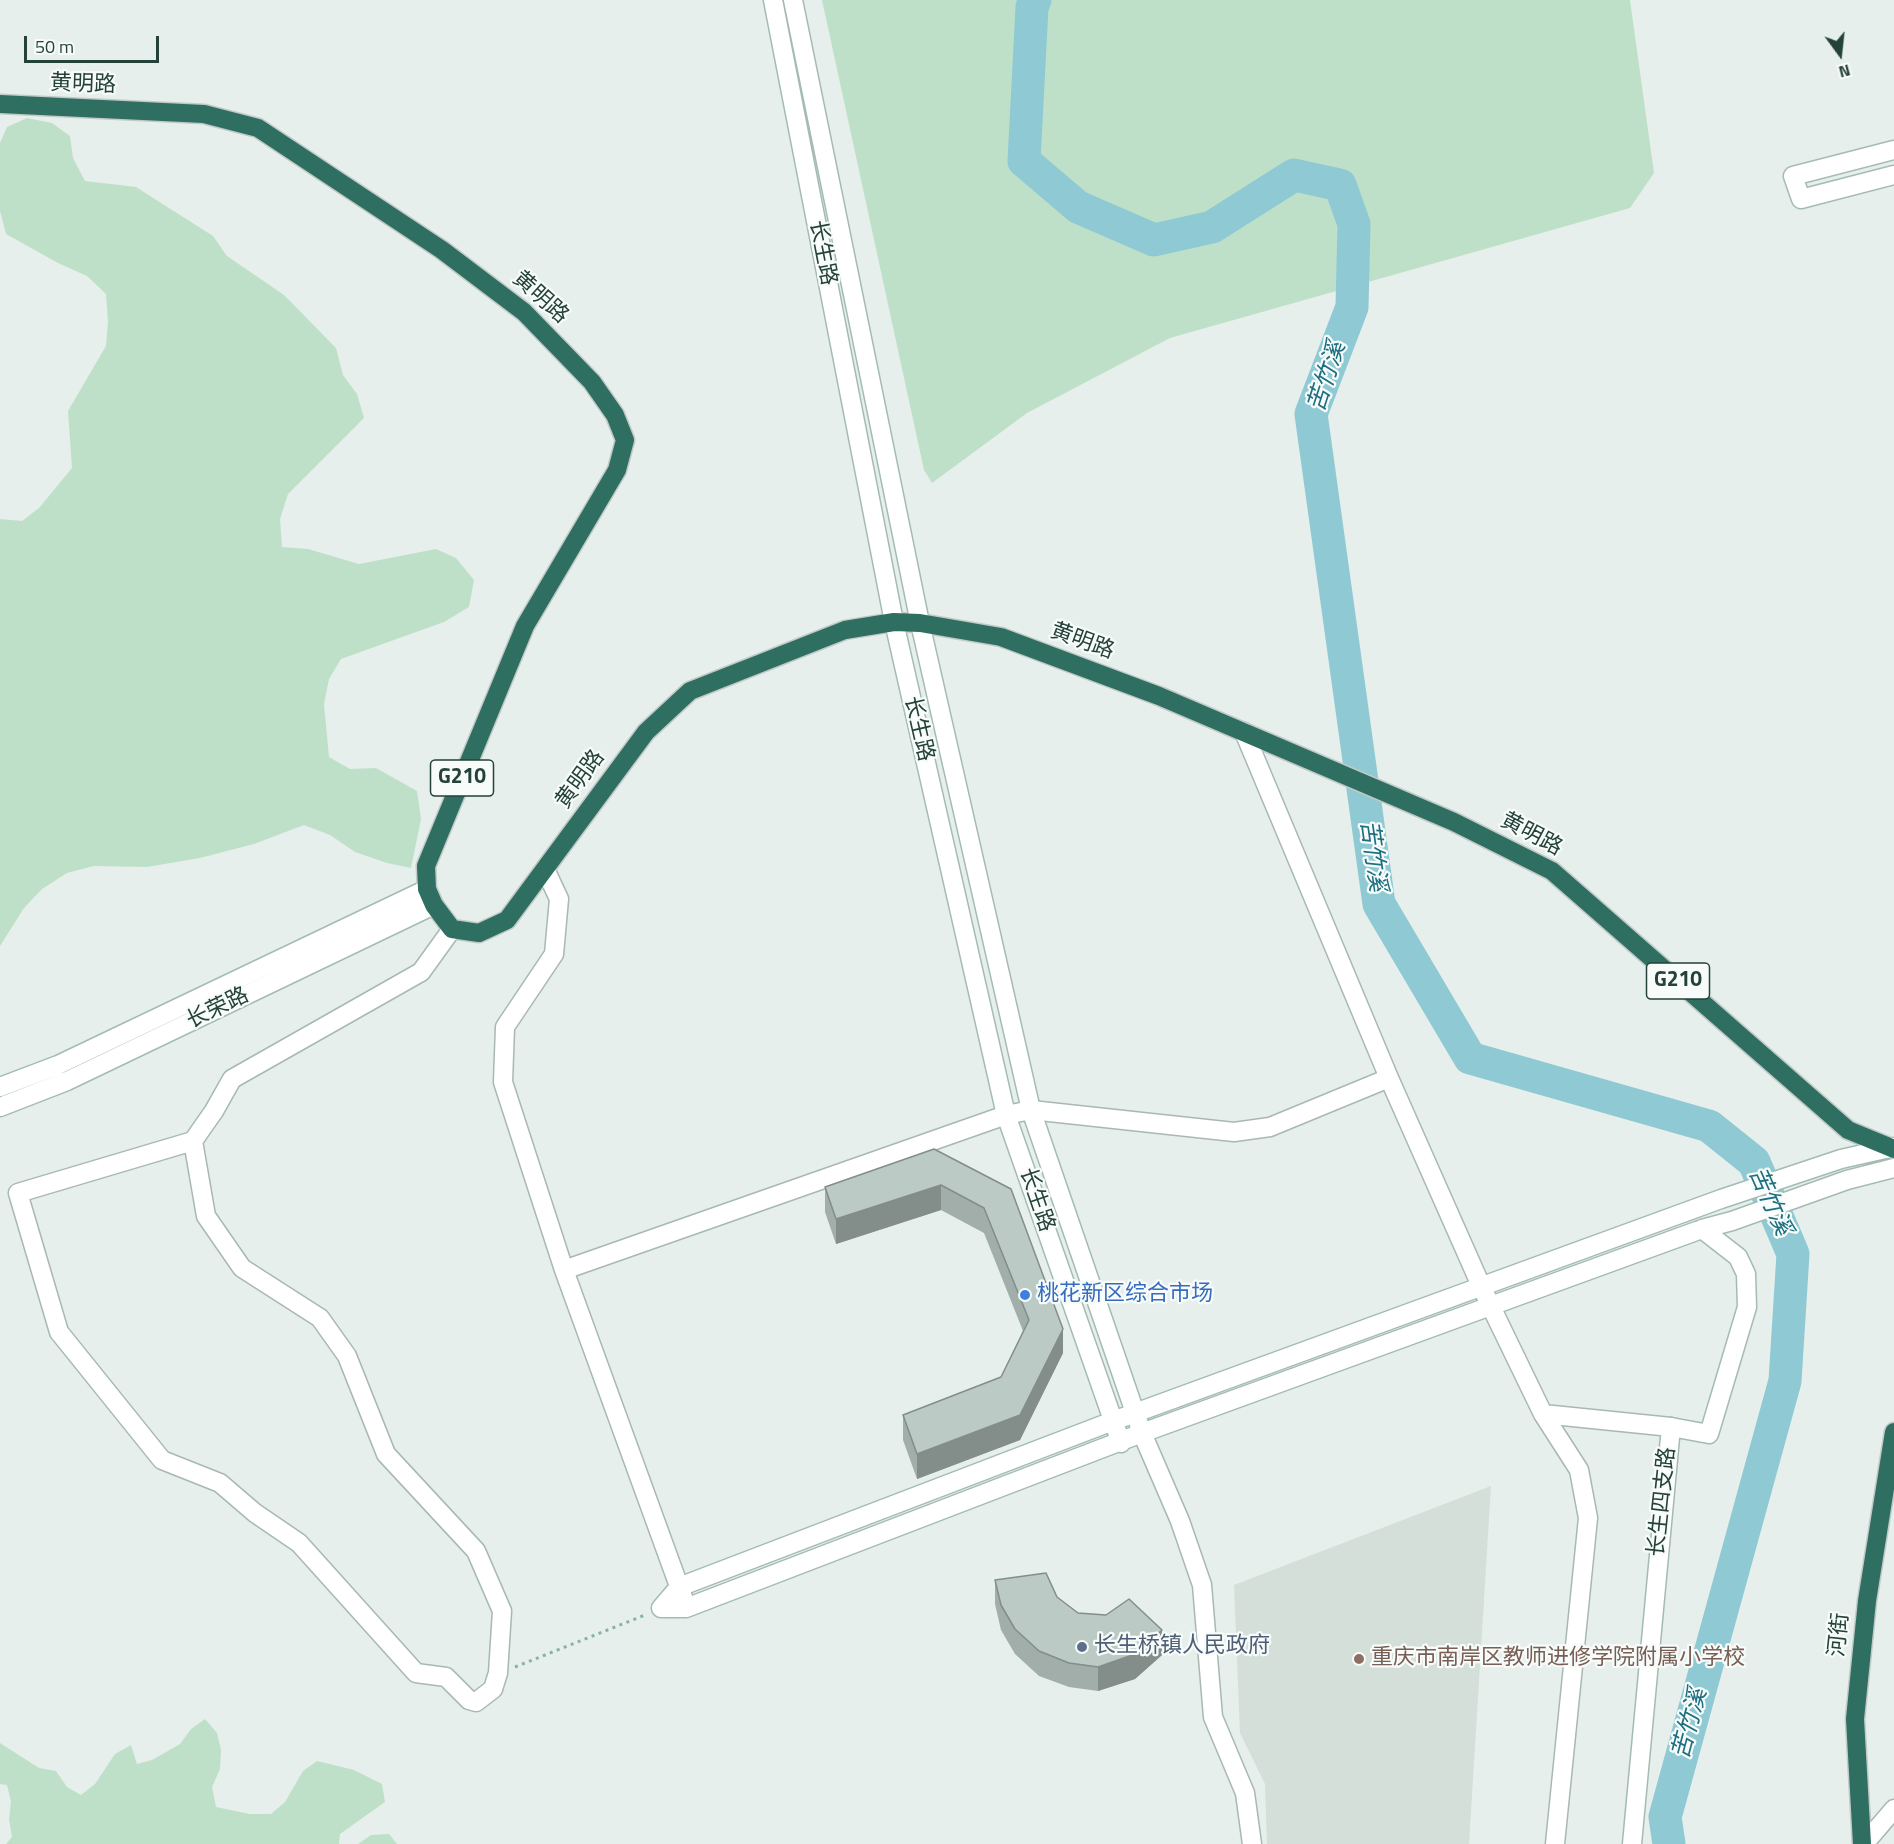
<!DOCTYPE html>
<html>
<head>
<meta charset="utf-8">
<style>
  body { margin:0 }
  #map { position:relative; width:1894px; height:1844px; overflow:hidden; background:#e6efeb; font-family:"Titillium Web",sans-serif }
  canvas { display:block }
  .north { position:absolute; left:1810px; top:24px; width:60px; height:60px; -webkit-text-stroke:4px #f7fbf9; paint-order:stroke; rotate:165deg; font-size:16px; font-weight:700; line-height:24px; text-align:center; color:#24423a }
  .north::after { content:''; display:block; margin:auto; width:21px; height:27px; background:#24423a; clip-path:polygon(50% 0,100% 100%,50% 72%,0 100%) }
  .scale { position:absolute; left:24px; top:36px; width:135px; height:27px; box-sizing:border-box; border:3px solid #24423a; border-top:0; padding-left:8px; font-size:18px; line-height:21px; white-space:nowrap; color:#24423a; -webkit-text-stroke:4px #f7fbf9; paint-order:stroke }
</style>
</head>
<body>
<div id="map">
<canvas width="1894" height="1844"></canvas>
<div class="north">N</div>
<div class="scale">50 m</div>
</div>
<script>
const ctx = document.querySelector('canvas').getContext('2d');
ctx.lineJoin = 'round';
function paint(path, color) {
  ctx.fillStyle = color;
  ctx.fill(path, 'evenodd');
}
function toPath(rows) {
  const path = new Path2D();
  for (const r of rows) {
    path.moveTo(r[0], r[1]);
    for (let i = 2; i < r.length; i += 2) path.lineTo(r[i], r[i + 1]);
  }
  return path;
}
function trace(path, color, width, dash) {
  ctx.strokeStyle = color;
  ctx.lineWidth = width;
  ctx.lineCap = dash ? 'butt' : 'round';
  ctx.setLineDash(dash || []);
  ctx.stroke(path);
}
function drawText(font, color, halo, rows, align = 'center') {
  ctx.font = font + ' "Titillium Web","Noto Sans SC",sans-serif';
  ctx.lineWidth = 4.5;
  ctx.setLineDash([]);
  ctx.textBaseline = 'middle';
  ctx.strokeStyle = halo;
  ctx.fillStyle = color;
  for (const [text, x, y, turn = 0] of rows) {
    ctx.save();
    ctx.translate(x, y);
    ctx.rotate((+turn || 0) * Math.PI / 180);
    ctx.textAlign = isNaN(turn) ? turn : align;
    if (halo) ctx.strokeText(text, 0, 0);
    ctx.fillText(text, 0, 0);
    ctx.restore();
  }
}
const built = toPath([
  [1491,1486,1469,1844,1267,1844,1265,1784,1240,1733,1234,1585]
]);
const green = toPath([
  [822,0,1630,0,1654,173,1630,208,1170,338,1027,413,932,483,924,470],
  [27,118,52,123,70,136,73,158,85,181,136,187,213,236,227,256,284,295,336,348,343,375,357,394,364,418,288,494,280,519,282,547,308,549,359,564,436,549,456,558,474,580,469,607,444,622,341,659,329,679,324,704,329,757,350,769,376,768,417,791,421,819,411,868,387,863,355,852,330,835,304,825,254,844,200,858,147,867,94,866,67,873,42,889,24,908,0,946,0,519,22,521,39,508,72,468,68,411,106,346,108,322,106,294,87,276,58,263,6,234,0,211,0,143,7,127],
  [205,1719,217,1733,221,1750,220,1769,212,1787,216,1807,250,1814,271,1814,285,1802,303,1771,317,1761,354,1770,382,1784,385,1802,340,1834,339,1844,6,1844,12,1837,9,1819,11,1802,7,1785,0,1784,0,1743,39,1768,56,1771,67,1787,81,1795,95,1784,115,1754,131,1745,137,1764,152,1760,180,1744,191,1729],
  [389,1834,397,1844,358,1844,371,1835]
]);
const river = toPath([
  [1035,0,1032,7,1024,161,1078,207,1154,240,1212,227,1294,175,1340,185,1354,224,1352,307,1311,414,1379,904,1470,1058,1709,1126,1754,1162,1793,1254,1785,1381,1665,1817,1669,1844]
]);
const path = toPath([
  [515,1667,645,1615]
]);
const street = toPath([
  [1244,732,1389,1078,1482,1288,1543,1414,1579,1470,1588,1518,1555,1844],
  [545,869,559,899,554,954,505,1027,503,1082,564,1270,684,1600],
  [193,1141,18,1193,59,1332,162,1460,220,1483,255,1513,299,1543,416,1673,446,1677,469,1700,476,1702,493,1689,498,1673,502,1611,476,1551,386,1454,347,1356,320,1318,242,1268,206,1216,193,1141,214,1111,232,1079,421,972,452,929],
  [564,1270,1006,1115,1031,1110,1234,1132,1270,1127,1389,1078],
  [1543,1414,1671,1427],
  [1142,1433,1180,1521,1202,1585,1213,1717,1245,1793,1252,1844],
  [1864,1844,1894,1809]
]);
const secondary = toPath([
  [773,0,894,622,1006,1115,1121,1443],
  [793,0,920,623,1031,1110,1142,1433],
  [1894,150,1793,176,1801,199,1894,175],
  [0,1087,58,1065,427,889],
  [0,1107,67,1081,434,905],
  [661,1608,679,1587,1113,1421,1721,1199,1841,1159,1894,1147],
  [661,1608,686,1608,1142,1433,1702,1229,1732,1221,1847,1180,1894,1168],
  [1632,1844,1671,1427,1709,1434,1747,1307,1746,1274,1738,1257,1702,1229]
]);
const highway = toPath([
  [0,104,204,114,258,128,442,250,524,312,592,382,615,415,625,440,617,470,525,626,426,866,427,889,434,905,452,929,479,933,507,920,646,732,690,691,845,630,894,622,920,623,1001,637,1159,696,1454,822,1552,871,1848,1130,1894,1149],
  [1862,1844,1855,1719,1867,1601,1894,1432]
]);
const wall = toPath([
  [934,1149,1011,1189,1063,1353,1020,1440,917,1479,903,1440,903,1415,1001,1377,1023,1331,984,1233,941,1210,836,1244,825,1212,825,1187],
  [995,1580,1057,1597,1078,1613,1162,1655,1135,1679,1098,1691,1069,1687,1039,1676,1015,1654,1001,1630,995,1604]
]);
const shadedWall = toPath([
  [941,1185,941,1210,836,1244,836,1219],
  [1063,1329,1063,1353,1020,1440,917,1479,917,1454],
  [1162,1630,1162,1655,1135,1679,1098,1691,1098,1667]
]);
const building = toPath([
  [934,1149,1011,1189,1063,1329,1020,1415,917,1454,903,1415,1001,1377,1029,1320,984,1208,941,1185,836,1219,825,1187,934,1149],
  [1046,1573,1057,1597,1078,1613,1106,1615,1129,1599,1162,1630,1135,1654,1098,1667,1069,1663,1039,1651,1015,1629,1001,1605,995,1580,1046,1573]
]);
const markers = [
  [1025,1295,6,"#3f7fe0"],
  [1082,1647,6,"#5c6f8a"],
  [1359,1659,6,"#8d6e63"]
];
const shields = [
  [462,778,63],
  [1678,981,63]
];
const shieldNames = [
  ["G210",462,778],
  ["G210",1678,981]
];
const streetNames = [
  ["黄明路",83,85,2],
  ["长生路",822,253,79],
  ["黄明路",540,298,42],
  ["黄明路",1082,642,20],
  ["长生路",918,729,77],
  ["黄明路",581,780,-54],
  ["黄明路",1531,835,28],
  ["长荣路",218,1009,-26],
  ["长生路",1036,1200,71],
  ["长生四支路",1663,1502,-84],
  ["河街",1840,1635,-84]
];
const shopNames = [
  ["桃花新区综合市场",1037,1295]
];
const serviceNames = [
  ["长生桥镇人民政府",1094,1647]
];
const educationNames = [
  ["重庆市南岸区教师进修学院附属小学校",1371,1659]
];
const waterNames = [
  ["苦竹溪",1328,377,-72],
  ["苦竹溪",1372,856,82],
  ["苦竹溪",1769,1202,66],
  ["苦竹溪",1691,1724,-75]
];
paint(built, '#d4dfda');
paint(green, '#bfe0c8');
trace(river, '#8ec9d4', 33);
trace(street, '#a8b8b2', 21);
trace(secondary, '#a4bbb3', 21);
trace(highway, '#c2cac8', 21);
trace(path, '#86b3a5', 3, [3, 4.5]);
trace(street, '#fff', 18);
trace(secondary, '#fff', 18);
trace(highway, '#2f6f62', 18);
paint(wall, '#a1aea9');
paint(shadedWall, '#838d89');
paint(building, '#bbcac4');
trace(building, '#838d89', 1.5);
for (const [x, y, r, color] of markers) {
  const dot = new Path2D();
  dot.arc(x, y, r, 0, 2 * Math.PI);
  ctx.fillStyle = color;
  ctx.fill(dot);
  trace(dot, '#f7fbf9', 2);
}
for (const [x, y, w] of shields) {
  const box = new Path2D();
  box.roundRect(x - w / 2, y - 18, w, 36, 4.5);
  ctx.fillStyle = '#f7fbf9';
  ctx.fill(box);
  trace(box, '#24423a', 1.5);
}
drawText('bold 21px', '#24423a', null, shieldNames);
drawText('22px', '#24423a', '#f7fbf9', streetNames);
drawText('22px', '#366cbe', '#f7fbf9', shopNames, 'left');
drawText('22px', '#4e5e75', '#f7fbf9', serviceNames, 'left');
drawText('22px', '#785e54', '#f7fbf9', educationNames, 'left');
drawText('italic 24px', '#1c6f80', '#f7fbf9', waterNames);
</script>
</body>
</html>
